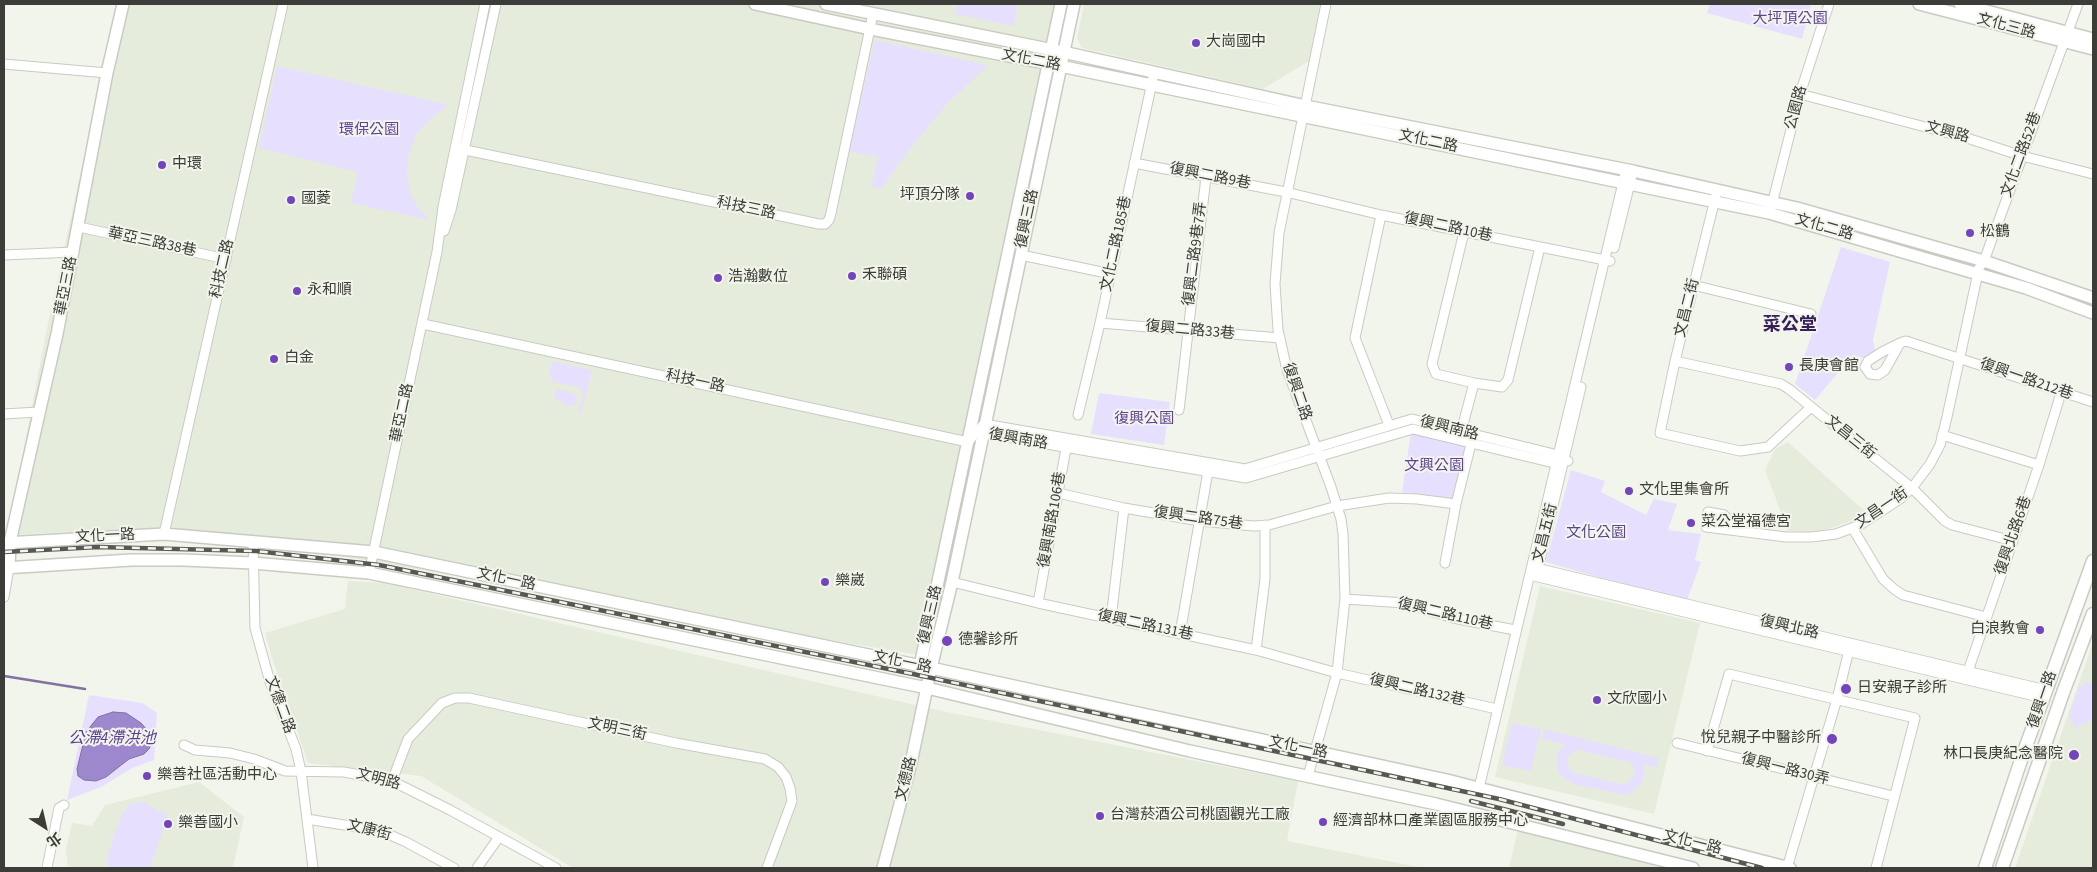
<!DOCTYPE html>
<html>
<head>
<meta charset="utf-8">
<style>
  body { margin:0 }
  #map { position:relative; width:2097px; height:872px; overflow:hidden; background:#f2f5eb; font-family:"Source Sans 3","Noto Sans TC",sans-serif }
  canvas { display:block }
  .frame { position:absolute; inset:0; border:5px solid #3c3d39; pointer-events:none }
  .north { position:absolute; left:20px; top:802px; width:50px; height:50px; -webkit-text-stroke:4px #f2f5eb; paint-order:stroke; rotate:145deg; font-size:14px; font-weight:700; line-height:20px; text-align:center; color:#3c3d39 }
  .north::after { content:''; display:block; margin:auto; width:18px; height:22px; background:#3c3d39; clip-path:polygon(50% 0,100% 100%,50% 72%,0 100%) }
</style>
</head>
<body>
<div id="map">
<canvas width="2097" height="872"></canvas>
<div class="frame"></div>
<div class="north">北</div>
</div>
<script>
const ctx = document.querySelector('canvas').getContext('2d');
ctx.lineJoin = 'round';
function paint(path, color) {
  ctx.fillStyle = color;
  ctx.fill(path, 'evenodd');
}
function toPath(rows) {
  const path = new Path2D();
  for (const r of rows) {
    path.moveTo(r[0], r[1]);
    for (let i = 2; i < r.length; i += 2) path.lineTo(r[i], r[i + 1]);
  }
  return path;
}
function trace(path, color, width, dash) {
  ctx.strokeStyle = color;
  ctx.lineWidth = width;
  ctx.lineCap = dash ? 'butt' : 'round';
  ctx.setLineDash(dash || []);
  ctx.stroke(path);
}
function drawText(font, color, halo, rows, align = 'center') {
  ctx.font = font + ' "Source Sans 3","Noto Sans TC",sans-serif';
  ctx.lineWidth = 4;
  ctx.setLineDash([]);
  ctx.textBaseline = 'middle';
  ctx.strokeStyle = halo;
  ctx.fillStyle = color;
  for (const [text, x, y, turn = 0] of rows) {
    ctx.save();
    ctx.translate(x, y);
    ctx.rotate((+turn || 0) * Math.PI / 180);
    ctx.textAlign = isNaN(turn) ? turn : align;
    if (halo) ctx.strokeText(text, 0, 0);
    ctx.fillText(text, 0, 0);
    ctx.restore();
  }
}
const built = toPath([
  [117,4,1071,4,930,657,171,527,7,535,47,328],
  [1084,4,1321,4,1309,61,1263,89,1082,48,1077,38],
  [1788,442,1860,507,1867,512,1856,519,1832,528,1812,532,1788,531,1765,470,1775,449],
  [348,581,385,583,937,710,1298,781,1287,841,1424,868,573,868,421,776,308,763,272,658,265,633,345,609],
  [1540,586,1700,623,1654,814,1495,777],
  [2093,642,2093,868,2015,868],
  [199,782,244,817,233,868,68,868,66,849,72,823,92,826,105,805],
  [1518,829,1550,839,1665,868,1509,868]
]);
const green = toPath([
  [958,4,1018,4,1014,26,955,14],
  [1710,4,1811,4,1802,39,1707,13],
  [875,40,988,65,947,104,901,160,882,189,871,187,878,157,849,151],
  [277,66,449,105,431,118,416,135,409,153,407,174,410,193,418,208,430,220,351,203,358,172,259,148],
  [1841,247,1890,262,1873,340,1875,350,1863,358,1853,355,1815,400,1795,384],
  [552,361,592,370,581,415,579,409,583,397,581,388,555,382,551,379,549,374],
  [559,389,575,394,577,402,575,405,568,406,556,399,554,394],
  [1099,393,1170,402,1164,445,1091,434],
  [1411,432,1468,447,1454,501,1402,492],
  [1571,470,1605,481,1601,492,1646,515,1654,499,1677,504,1668,530,1701,534,1695,560,1701,562,1687,600,1640,589,1546,562],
  [2086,682,2093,685,2093,720,2075,728,2069,715,2078,689],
  [89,695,142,703,157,713,154,760,132,768,103,786,67,800],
  [1512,723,1541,729,1531,771,1502,765],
  [1544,729,1659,758,1656,768,1643,764,1645,773,1641,784,1636,790,1624,795,1574,784,1561,776,1557,769,1557,753,1565,744,1541,739],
  [1578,750,1629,762,1634,768,1634,776,1629,782,1621,784,1574,773,1568,767,1567,759,1571,753],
  [145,802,160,813,162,811,168,815,150,868,110,868,107,862,107,856,123,812,132,803]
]);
const water = toPath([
  [113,712,126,713,141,723,149,732,152,742,149,749,144,754,129,759,106,777,96,781,84,780,78,776,77,769,86,732,98,717,113,712]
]);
const stream = toPath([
  [4,676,85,689]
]);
const minor = toPath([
  [4,64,107,73],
  [1800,94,1967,138,2022,156,2093,174],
  [456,148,819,224,825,224,829,220,831,213,873,14],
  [1134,163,1286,192,1381,215,1610,261],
  [1716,195,1675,361,1660,433,1740,451,1768,447,1811,407],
  [1771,208,1800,94,1829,4],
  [1381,215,1355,338,1389,425],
  [79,227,226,259],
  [444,231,451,210,496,4],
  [1464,232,1432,364,1436,374,1474,383],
  [1614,248,1633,171],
  [4,255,74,252],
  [1021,255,1111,274],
  [1693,285,1811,314],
  [1100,323,1280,338],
  [423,324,968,442],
  [1900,343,1885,370,1878,375,1870,374,1865,367,1868,361,1882,352,1900,343,1906,341,2093,402],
  [1675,361,1781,384,1789,389,1912,488,1945,521,1952,525,2013,541],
  [1179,410,1206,177],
  [4,414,38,412],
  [1078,415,1100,323,1154,73],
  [1461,432,1474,383,1502,387,1508,380,1540,247],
  [979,435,982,433,1246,478,1413,429,1562,465],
  [1942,435,2039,465],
  [968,442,984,424,1245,469,1412,419,1558,455,1568,461],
  [1058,493,1124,508,1200,521,1254,526,1269,525,1337,506,1389,498,1417,499,1456,504],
  [1853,529,1883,579,1894,589,1903,595,1986,617],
  [1740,531,1724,515,1708,512,1706,527,1786,537,1811,537,1836,534,1860,525,1900,499,1912,488,1930,464,1940,445,1947,417,1979,268,1984,261,2078,4],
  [164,534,283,4],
  [253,541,255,628,270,682,296,749,301,771,313,868],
  [1445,563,1456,504,1472,440],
  [1532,567,2046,690],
  [1534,572,1538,569,1581,387],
  [369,573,437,252,443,207,485,4],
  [1530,575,2043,698],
  [952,582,1038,603,1256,650,1337,673,1497,709],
  [4,597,9,568],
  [1345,599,1405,603,1453,618,1515,630],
  [1038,603,1067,443],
  [1111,619,1124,508],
  [1180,634,1208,471],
  [1256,650,1265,579,1265,525],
  [1966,677,2039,465,2061,393],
  [1677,743,1893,796],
  [184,745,195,750,230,753,254,759,285,771,344,772,392,781,450,810,556,868],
  [1707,751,1729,674,1915,718,1876,868],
  [1308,776,1337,673,1345,599,1343,534,1341,519,1331,487,1287,370,1278,330,1275,284,1279,233,1326,4],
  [392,781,408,739,442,703,455,698,469,698,676,743,765,759,778,767,786,777,790,788,792,801,767,868],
  [1479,788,1626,170],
  [307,819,381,831,406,842,454,868],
  [47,868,59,808,64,805],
  [477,868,499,837],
  [1787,868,1837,699,1850,646]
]);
const tertiary = toPath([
  [755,4,870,29,1060,66,1769,213,2026,288,2093,313],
  [826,4,1063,52,1306,106,1633,171,1797,208,1984,261,2093,298],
  [1919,4,2093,49],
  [1960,4,2093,39],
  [4,543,164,534,374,552,931,668,1447,780,1790,868],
  [4,568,131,560,183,560,253,563,369,573,927,688,1190,751,1436,804,1693,868],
  [9,568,10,542,57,334,107,73,123,4],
  [922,672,920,666,1061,4],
  [883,868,911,763,931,668,952,582,1074,4]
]);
const secondary = toPath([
  [1985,868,2022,757,2093,561],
  [2002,868,2064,690,2093,614]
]);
const rail = toPath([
  [4,552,98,547,256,551,379,565,913,674,1499,799,1762,868],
  [1471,801,1563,824]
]);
const markers = [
  [1196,43,5,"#7444bc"],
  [162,165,5,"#7444bc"],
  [970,196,5,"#7444bc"],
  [291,200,5,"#7444bc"],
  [1970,233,5,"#7444bc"],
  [852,276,5,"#7444bc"],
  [718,278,5,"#7444bc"],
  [297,291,5,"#7444bc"],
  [274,359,5,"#7444bc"],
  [1789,367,5,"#7444bc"],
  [1629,491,5,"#7444bc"],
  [1691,523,5,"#7444bc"],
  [825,582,5,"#7444bc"],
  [2040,630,5,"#7444bc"],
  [947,641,6,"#7444bc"],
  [1846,689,6,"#7444bc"],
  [1597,700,5,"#7444bc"],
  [1832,739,6,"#7444bc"],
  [2074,755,6,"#7444bc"],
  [147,776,5,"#7444bc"],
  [1100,816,5,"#7444bc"],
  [1323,822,5,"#7444bc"],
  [168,824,5,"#7444bc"]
];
const parkNames = [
  ["大坪頂公園",1790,20],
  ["環保公園",369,131],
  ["復興公園",1144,420],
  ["文興公園",1434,467],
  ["文化公園",1596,534]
];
const streetNames = [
  ["文化三路",2006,27,15],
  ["文化二路",1031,61,11],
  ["公園路",1797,108,-75],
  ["文興路",1947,133,15],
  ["文化二路",1428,142,12],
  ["文化二路52巷",2022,155,-70],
  ["復興二路9巷",1210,177,11],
  ["科技三路",746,209,12],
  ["復興三路",1028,219,-78],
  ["復興二路10巷",1448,228,12],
  ["文化二路",1824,228,16],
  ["華亞三路38巷",152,243,12],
  ["文化二路185巷",1117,244,-78],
  ["復興二路9巷7弄",1196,254,-83],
  ["科技二路",223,269,-77],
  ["華亞三路",67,286,-79],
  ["文昌二街",1688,308,-76],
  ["復興二路33巷",1190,331,5],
  ["復興一路212巷",2026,380,19],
  ["科技一路",695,382,12],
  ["復興二路",1296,392,71],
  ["華亞二路",403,413,-78],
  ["復興南路",1449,429,14],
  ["文昌三街",1850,438,39],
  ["復興南路",1018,440,10],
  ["文昌一街",1882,509,-34],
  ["復興二路75巷",1198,519,8],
  ["復興南路106巷",1053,520,-80],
  ["文昌五街",1546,533,-76],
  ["復興北路6巷",2014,536,-71],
  ["文化一路",105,537,-3],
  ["文化一路",506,580,12],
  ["復興三路",931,615,-77],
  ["復興二路110巷",1445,615,13],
  ["復興二路131巷",1145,626,12],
  ["復興北路",1789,628,13],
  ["文化一路",902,663,12],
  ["復興二路132巷",1417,691,13],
  ["復興一路",2043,700,-71],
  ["文德二路",279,705,70],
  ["文明三街",617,730,12],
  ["文化一路",1298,748,12],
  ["復興一路30弄",1785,770,14],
  ["文德路",907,779,-76],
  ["文明路",378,780,15],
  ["文康街",369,831,14],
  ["文化一路",1692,843,14]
];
const poiNames = [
  ["大崗國中",1206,43],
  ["中環",172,165],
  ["坪頂分隊",960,196,"right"],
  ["國菱",301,200],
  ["松鶴",1980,233],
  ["禾聯碩",862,276],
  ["浩瀚數位",728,278],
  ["永和順",307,291],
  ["白金",284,359],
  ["長庚會館",1799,367],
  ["文化里集會所",1639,491],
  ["菜公堂福德宮",1701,523],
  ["樂崴",835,582],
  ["白浪教會",2030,630,"right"],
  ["德馨診所",958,641],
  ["日安親子診所",1857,689],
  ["文欣國小",1607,700],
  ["悅兒親子中醫診所",1821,739,"right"],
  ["林口長庚紀念醫院",2063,755,"right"],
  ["樂善社區活動中心",157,776],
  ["台灣菸酒公司桃園觀光工廠",1110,816],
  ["經濟部林口產業園區服務中心",1333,822],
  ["樂善國小",178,824]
];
const waterNames = [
  ["公滯4滯洪池",112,739]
];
const quarterNames = [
  ["菜公堂",1790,326]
];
paint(built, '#e6ecdb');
paint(green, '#e7dffe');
paint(water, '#9e88cd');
trace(water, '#8172a1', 1);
trace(stream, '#8172a1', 2.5);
trace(minor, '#c8cbc2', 11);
trace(tertiary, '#c8cbc2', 14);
trace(secondary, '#c8cbc2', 15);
trace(minor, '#fff', 9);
trace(tertiary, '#fff', 11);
trace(secondary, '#fff', 12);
trace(rail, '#575854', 4.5);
trace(rail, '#f2f5eb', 2.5, [8]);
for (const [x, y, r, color] of markers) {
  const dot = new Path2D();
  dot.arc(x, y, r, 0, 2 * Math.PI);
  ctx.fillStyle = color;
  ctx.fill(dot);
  trace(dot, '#f2f5eb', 2);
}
drawText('15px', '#604195', '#f2f5eb', parkNames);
drawText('15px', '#3c3d39', '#f2f5eb', streetNames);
drawText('15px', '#3c3d39', '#f2f5eb', poiNames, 'left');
drawText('italic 16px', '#5c3d91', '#f2f5eb', waterNames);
drawText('bold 18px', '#38215b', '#f2f5eb', quarterNames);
</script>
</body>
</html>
